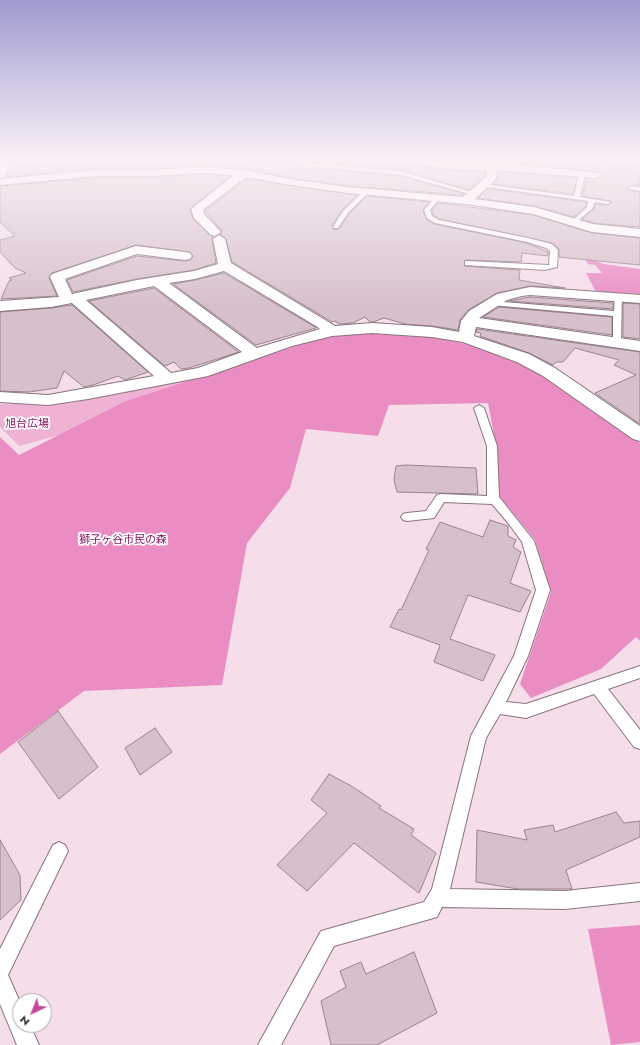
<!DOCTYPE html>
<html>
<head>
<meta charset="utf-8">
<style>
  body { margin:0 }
  #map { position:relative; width:640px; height:1045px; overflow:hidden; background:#f5deea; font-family:Jost,sans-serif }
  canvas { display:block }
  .north { position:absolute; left:12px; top:993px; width:40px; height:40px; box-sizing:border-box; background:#fff; border:1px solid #aba7a9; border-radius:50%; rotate:223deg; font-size:11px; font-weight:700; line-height:16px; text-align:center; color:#2c2428 }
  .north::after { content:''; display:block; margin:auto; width:14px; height:18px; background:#c54998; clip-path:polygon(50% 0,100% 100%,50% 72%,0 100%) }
</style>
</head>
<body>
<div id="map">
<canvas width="640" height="1045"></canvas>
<div class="north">N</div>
</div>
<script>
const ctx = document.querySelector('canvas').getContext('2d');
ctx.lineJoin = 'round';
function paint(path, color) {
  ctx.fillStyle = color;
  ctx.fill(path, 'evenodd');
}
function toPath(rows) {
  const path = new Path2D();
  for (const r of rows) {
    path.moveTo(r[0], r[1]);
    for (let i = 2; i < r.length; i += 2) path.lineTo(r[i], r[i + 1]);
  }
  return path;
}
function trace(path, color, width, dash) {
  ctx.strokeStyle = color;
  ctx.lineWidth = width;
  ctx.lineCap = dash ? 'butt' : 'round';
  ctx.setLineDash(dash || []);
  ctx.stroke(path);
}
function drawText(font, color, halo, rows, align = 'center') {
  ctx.font = font + ' Jost,"Noto Sans JP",sans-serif';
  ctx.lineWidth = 3.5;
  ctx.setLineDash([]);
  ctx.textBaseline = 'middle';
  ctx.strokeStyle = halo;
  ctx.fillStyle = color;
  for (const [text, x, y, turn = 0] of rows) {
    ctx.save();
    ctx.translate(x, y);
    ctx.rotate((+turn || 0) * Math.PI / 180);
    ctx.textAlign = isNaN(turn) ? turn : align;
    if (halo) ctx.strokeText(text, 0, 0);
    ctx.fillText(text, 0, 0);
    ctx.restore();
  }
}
const green = toPath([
  [310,340,306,348,81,429,19,446,0,427,0,404,70,403,166,384]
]);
const forest = toPath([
  [582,256,604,264,640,269,640,294,596,292,586,273,602,273,595,265,588,264],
  [359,333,425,335,475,346,529,368,564,387,640,443,640,641,636,637,601,669,531,698,520,684,551,592,535,540,500,497,494,435,488,403,389,405,378,436,306,429,290,488,247,543,222,685,84,691,0,754,0,437,19,455,126,401,318,339],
  [640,925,640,1042,611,1045,588,929]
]);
const building = toPath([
  [18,161,222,161,266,163,273,161,301,163,300,166,306,169,311,168,401,176,464,194,462,195,348,186,290,178,244,168,202,166,150,168,96,168,6,177,18,161],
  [315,161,369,161,418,165,441,170,485,172,485,176,469,190,401,170,315,161],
  [500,161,601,161,638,167,638,171,640,171,640,185,631,185,627,188,629,190,640,192,640,227,593,223,582,219,593,210,596,204,608,205,612,202,611,201,582,196,586,179,599,178,601,174,599,172,500,161],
  [499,172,577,178,573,194,493,184,496,180,499,172],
  [202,174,230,176,190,209,193,219,213,237,212,239,216,263,194,270,137,279,73,292,67,280,137,256,185,261,190,260,193,257,190,252,136,245,52,273,49,278,57,296,1,299,9,281,12,280,9,278,26,273,15,268,0,252,0,240,15,236,0,222,0,186,96,178,150,178,202,174],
  [246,179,357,195,342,210,332,226,334,230,339,229,349,214,367,196,429,202,423,211,426,219,434,224,527,243,548,252,548,256,522,253,521,262,465,260,464,266,520,270,519,280,565,288,530,286,497,293,468,310,460,320,458,330,432,326,405,324,384,318,373,322,370,322,365,317,353,323,339,324,335,321,332,322,232,262,226,239,220,234,222,231,205,211,246,179],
  [488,189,586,202,586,206,574,217,534,206,478,198,488,189],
  [438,203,533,215,592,233,640,238,640,265,559,257,559,249,552,243,440,219,433,215,432,210,438,203],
  [224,273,315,327,316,328,256,345,173,284,195,280,224,273],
  [154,288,239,352,189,368,181,369,174,362,165,366,89,301,154,288],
  [530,297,613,303,613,309,509,301,530,297],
  [623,303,640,304,640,339,623,337,623,303],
  [72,305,148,372,125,380,118,376,93,385,84,387,64,371,57,388,29,392,0,391,0,312,51,308,72,305],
  [499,307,612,317,612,335,483,317,499,307],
  [477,329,640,352,640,424,595,393,636,375,614,365,619,360,575,348,563,362,556,362,553,365,529,353,480,336,481,333,476,332,477,329],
  [406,465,476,468,478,494,397,492,394,480,396,466,406,465],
  [490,520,508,526,508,536,516,540,513,547,521,552,510,583,531,591,520,612,468,595,450,639,495,655,483,681,434,662,440,645,390,627,399,609,401,610,429,550,426,549,440,522,483,537,490,520],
  [58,711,98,767,59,799,18,742,58,711],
  [155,728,172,752,140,775,125,748,155,728],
  [329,774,353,787,381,806,379,808,414,829,411,835,436,853,419,893,354,843,307,891,277,865,327,813,311,800,329,774],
  [616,812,624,823,640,821,640,837,566,870,572,889,518,889,476,882,477,830,527,840,524,830,553,825,555,832,616,812],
  [0,840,20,875,21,900,0,920,0,840],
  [414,952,437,1013,377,1045,331,1045,321,1001,346,987,340,971,361,962,366,974,414,952]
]);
const service = toPath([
  [306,163,401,171,478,194,473,195,401,175,304,166,306,163],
  [582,172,585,174,580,197,611,202,608,204,595,202,592,209,574,224,571,222,587,207,588,201,480,186,483,184,574,196,579,174,582,172],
  [631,186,640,187,640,191,629,189,628,188,631,186],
  [364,191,369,192,348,213,338,228,334,228,333,227,343,211,364,191],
  [435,197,440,198,430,210,432,216,439,220,528,238,552,244,558,250,557,267,545,270,465,265,465,261,468,261,549,265,550,251,546,248,527,242,435,223,427,218,424,210,435,197],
  [615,295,622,297,621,342,617,345,613,342,613,316,491,305,487,303,491,301,614,311,615,295],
  [479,405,484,408,497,446,499,497,534,541,550,590,528,656,506,702,526,704,640,666,640,678,608,689,640,730,640,749,634,747,594,694,526,718,500,714,486,738,450,889,565,891,640,883,640,901,565,909,442,907,437,917,430,919,334,946,281,1045,258,1045,321,931,424,902,432,889,471,736,514,656,536,590,522,542,509,524,492,504,444,502,434,518,407,521,403,520,401,517,403,514,407,513,426,511,437,495,441,494,487,496,487,446,474,408,479,405],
  [59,842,65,845,68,851,8,975,20,1002,20,1025,30,1025,39,1045,17,1045,0,1004,0,949,53,845,59,842]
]);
const minor = toPath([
  [5,161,15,161,4,177,0,178,0,167,5,161],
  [304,161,314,161,310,167,306,168,301,165,304,161],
  [414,161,488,165,489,161,499,161,499,163,599,173,600,175,599,177,595,178,498,170,495,180,475,199,534,207,593,224,640,229,640,237,592,232,533,214,466,204,348,193,290,185,246,177,203,210,204,214,221,232,215,236,211,235,194,218,191,209,234,175,202,173,150,176,96,176,0,185,0,179,96,170,150,170,202,167,244,170,290,179,348,187,463,197,486,177,487,171,441,168,415,163,414,161],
  [219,235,225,239,231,263,335,326,372,323,432,327,459,332,461,321,469,311,497,294,530,287,640,295,640,303,530,295,522,296,507,300,479,318,640,341,640,351,476,327,474,336,529,354,555,368,640,426,640,441,633,439,543,376,517,362,463,342,432,337,372,333,332,336,292,346,208,376,88,399,48,405,0,402,0,392,48,395,154,376,72,303,51,307,0,311,0,301,59,297,50,277,52,274,136,246,185,252,190,253,192,256,190,259,185,260,137,254,65,279,72,294,137,280,194,271,218,264,213,239,219,235],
  [224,271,316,326,320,329,257,348,169,283,195,279,224,271],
  [154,286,242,352,198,368,171,373,86,300,154,286]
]);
const secondary = toPath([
  [618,161,640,161,640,166,623,164,618,161]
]);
const parkNames = [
  ["旭台広場",27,424],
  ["獅子ヶ谷市民の森",123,540]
];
paint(green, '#efb2d4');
paint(forest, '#e98dc3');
paint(building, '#d6c0cb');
trace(building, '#98848f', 1);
trace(service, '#88747f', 2);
trace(minor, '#88747f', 2);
trace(secondary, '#88747f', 2);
paint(service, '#fff');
paint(minor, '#fff');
paint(secondary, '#fff');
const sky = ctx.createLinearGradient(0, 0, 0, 307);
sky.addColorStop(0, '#9f9bd0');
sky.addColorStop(0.52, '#faf0f6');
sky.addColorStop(1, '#faf0f600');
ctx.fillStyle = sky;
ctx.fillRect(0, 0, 640, 307);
drawText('11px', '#8a1e67', '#fff', parkNames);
</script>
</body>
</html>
